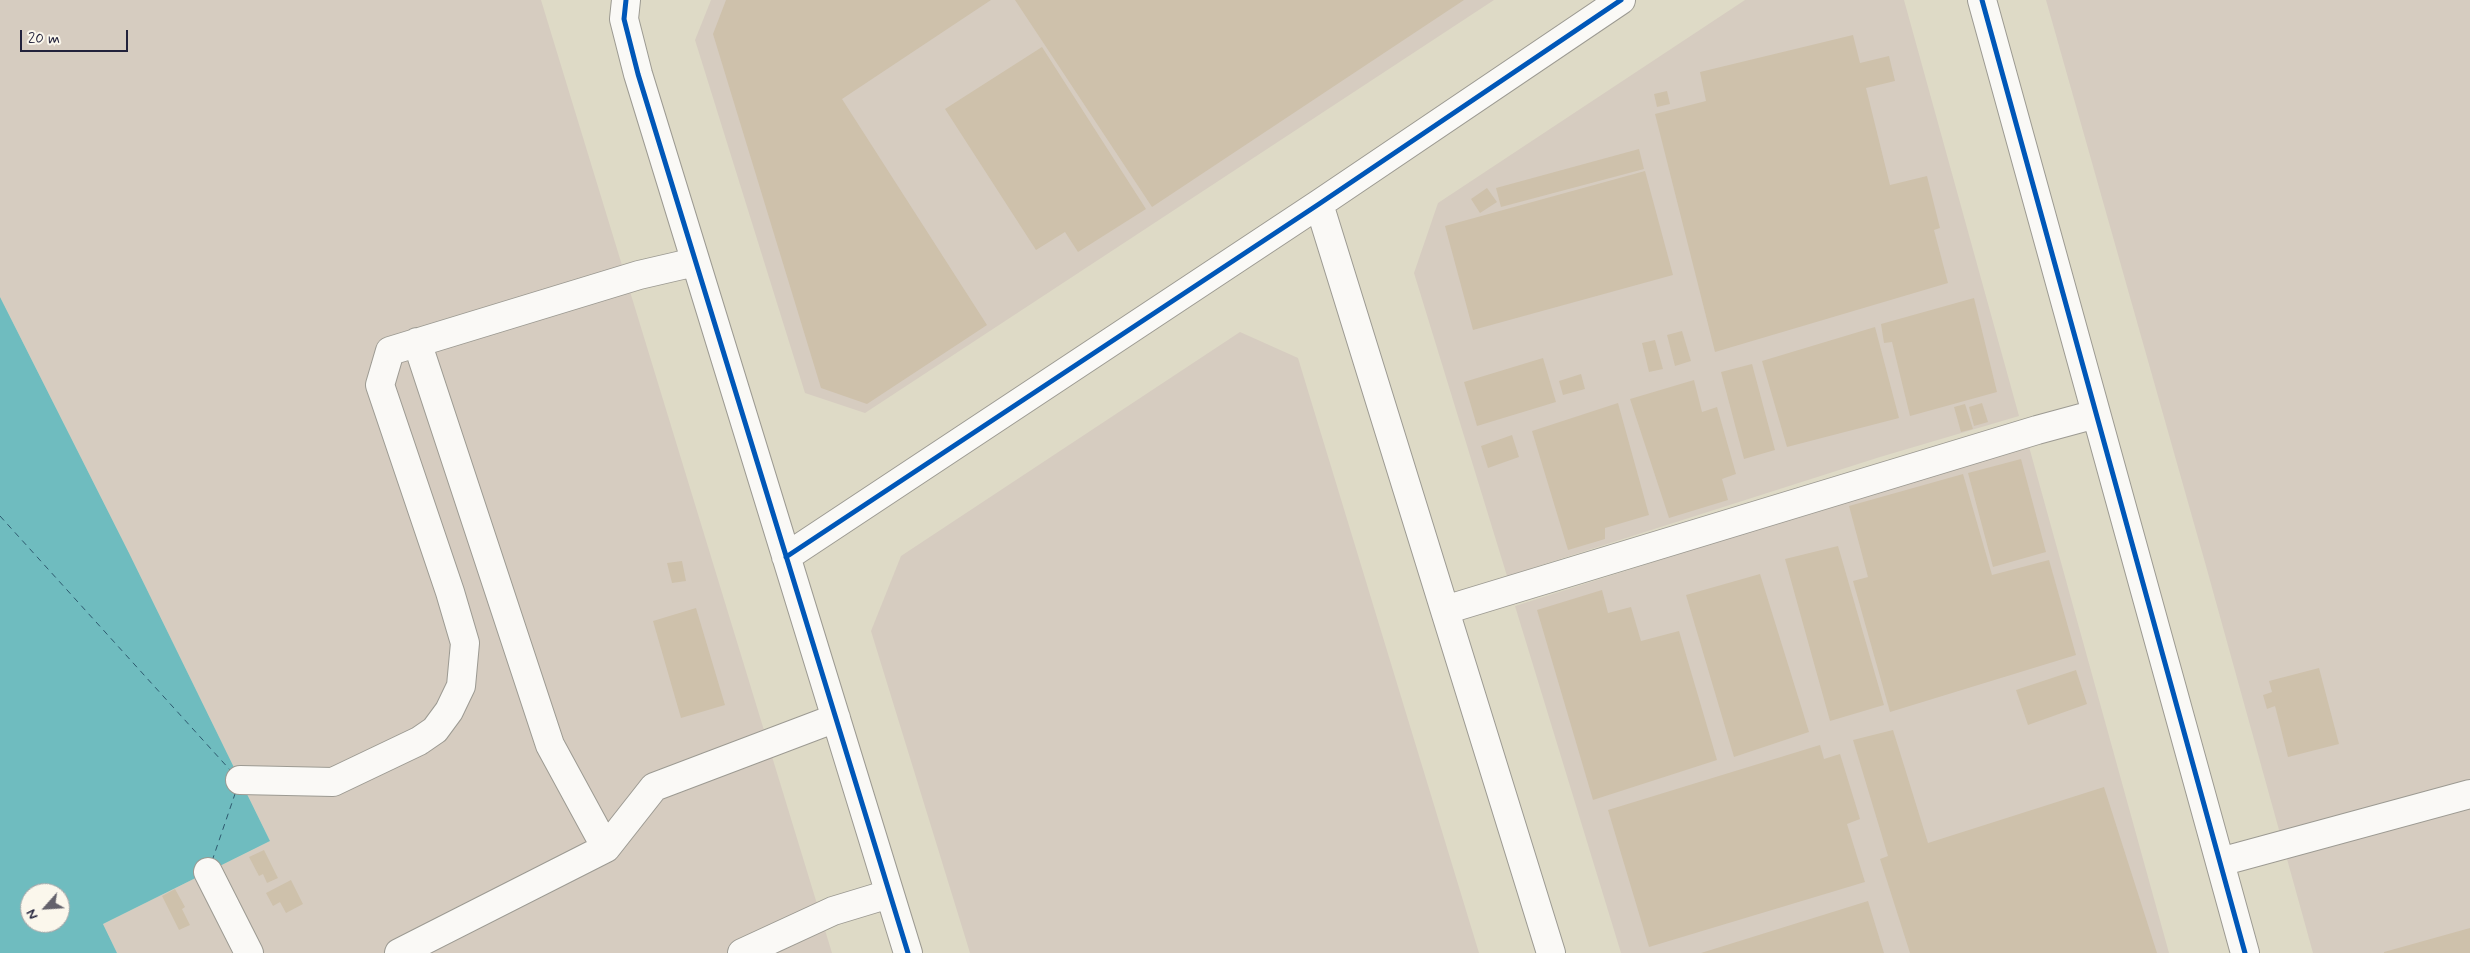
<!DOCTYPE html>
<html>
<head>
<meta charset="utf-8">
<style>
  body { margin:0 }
  #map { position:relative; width:2470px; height:953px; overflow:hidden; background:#dedac6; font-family:Mynerve,sans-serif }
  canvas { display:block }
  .north { position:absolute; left:20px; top:883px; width:50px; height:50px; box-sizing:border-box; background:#fbf7ec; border:1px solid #a4a2a5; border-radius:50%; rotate:244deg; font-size:14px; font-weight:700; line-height:20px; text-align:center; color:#22223b }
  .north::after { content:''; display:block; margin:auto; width:18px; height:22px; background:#64626c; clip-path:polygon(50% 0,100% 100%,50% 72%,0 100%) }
  .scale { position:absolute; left:20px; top:30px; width:108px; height:22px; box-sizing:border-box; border:2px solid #22223b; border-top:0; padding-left:6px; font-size:15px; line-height:18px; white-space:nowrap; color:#22223b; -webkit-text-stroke:4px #fbf7ec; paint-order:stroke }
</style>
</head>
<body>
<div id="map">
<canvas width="2470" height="953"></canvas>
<div class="north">N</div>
<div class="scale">20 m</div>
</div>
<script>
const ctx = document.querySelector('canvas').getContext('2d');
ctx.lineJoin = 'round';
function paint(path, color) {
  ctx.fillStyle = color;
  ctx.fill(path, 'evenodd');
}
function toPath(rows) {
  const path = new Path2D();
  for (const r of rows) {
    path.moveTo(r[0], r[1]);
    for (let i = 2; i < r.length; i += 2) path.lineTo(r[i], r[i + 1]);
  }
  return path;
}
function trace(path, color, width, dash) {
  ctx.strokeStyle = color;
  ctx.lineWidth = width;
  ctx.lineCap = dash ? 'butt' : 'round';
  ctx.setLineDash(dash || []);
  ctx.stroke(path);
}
const industrial = toPath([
  [0,0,541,0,832,953,117,953,103,924,270,841,129,553,0,297],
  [711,0,1494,0,865,413,805,393,695,40],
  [1745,0,1904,0,2019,416,1880,457,1507,576,1414,273,1438,203],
  [2046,0,2470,0,2470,953,2313,953,2206,566],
  [1240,332,1298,358,1479,953,970,953,871,631,901,556],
  [2028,443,2169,953,1621,953,1515,606]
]);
const water = toPath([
  [0,297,129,553,270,841,103,924,117,953,0,953],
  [30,893,60,893,60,923,30,923]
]);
const ferry = toPath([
  [0,516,231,771],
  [212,861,236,791]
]);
const building = toPath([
  [726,0,991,0,842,99,987,325,867,404,821,388,713,34],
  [1015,0,1464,0,1152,207],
  [1853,35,1860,63,1889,56,1895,81,1866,88,1890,185,1927,176,1940,228,1934,230,1948,283,1715,352,1655,114,1706,101,1700,72],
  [1042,47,1146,209,1078,252,1065,232,1036,250,945,109],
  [1667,91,1670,104,1657,107,1654,94],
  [1639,149,1644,169,1501,207,1496,188],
  [1645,171,1673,275,1473,330,1445,226],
  [1487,188,1497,202,1480,213,1471,199],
  [1974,298,1997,392,1910,416,1892,342,1884,343,1881,324],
  [1875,327,1899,418,1787,447,1762,361],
  [1682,331,1691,361,1675,366,1667,335],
  [1655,340,1663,369,1649,372,1642,343],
  [1543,358,1556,402,1477,426,1464,382],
  [1752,364,1775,450,1744,459,1721,372],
  [1581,374,1585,389,1563,395,1559,381],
  [1694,380,1702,412,1717,407,1736,474,1722,479,1728,500,1669,518,1630,399],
  [1618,403,1649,515,1605,528,1605,539,1568,550,1532,431],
  [1982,403,1988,422,1974,426,1969,407],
  [1965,404,1973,429,1961,432,1954,407],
  [1512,435,1519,457,1488,468,1481,446],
  [2021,459,2046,552,1993,567,1968,473],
  [1963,474,1992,575,2049,560,2076,655,1890,712,1853,581,1868,577,1849,506],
  [1838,546,1884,705,1830,721,1785,559],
  [682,561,686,581,672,583,667,563],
  [1760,574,1809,732,1734,757,1686,595],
  [1602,590,1608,613,1631,607,1641,641,1679,631,1717,760,1593,800,1537,610],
  [696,608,725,705,681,718,653,621],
  [2319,668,2339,744,2288,757,2275,706,2267,709,2263,695,2272,692,2269,681],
  [2076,670,2087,704,2028,725,2016,690],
  [1893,730,1928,843,2104,787,2157,953,1910,953,1880,859,1888,856,1853,740],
  [1820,745,1824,759,1840,754,1860,819,1847,824,1865,882,1649,947,1608,810],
  [264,850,278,878,267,883,263,874,259,876,249,857],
  [291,880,303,904,286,913,280,902,273,906,266,893],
  [175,889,185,907,182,909,190,925,179,930,162,896],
  [1868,901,1884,953,1701,953],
  [2470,928,2470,953,2384,953,2384,952]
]);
const minor = toPath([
  [626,0,624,19,638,74,908,953],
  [1982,0,2245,953],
  [1319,204,1551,953],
  [417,342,550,745,606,848],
  [786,557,1319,204,1621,0],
  [1445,610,2037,430,2096,414],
  [240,780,333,782,419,741,435,730,449,711,461,686,465,643,450,592,380,385,390,351,639,275,695,262],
  [2220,862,2470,794],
  [208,872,249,953],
  [399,953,606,848,654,787,836,718],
  [742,953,833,911,889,894]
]);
const cycleway = toPath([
  [626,0,624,19,638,74,908,953],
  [1982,0,2245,953],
  [786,557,1319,204,1621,0]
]);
paint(industrial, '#d6ccc0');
paint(water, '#6fbcbf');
trace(ferry, '#2e5a6f', 1, [6, 5]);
paint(building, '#cec1ab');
trace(minor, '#9c9a92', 30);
trace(minor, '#faf9f6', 28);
trace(cycleway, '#0057b8', 5);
</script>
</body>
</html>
